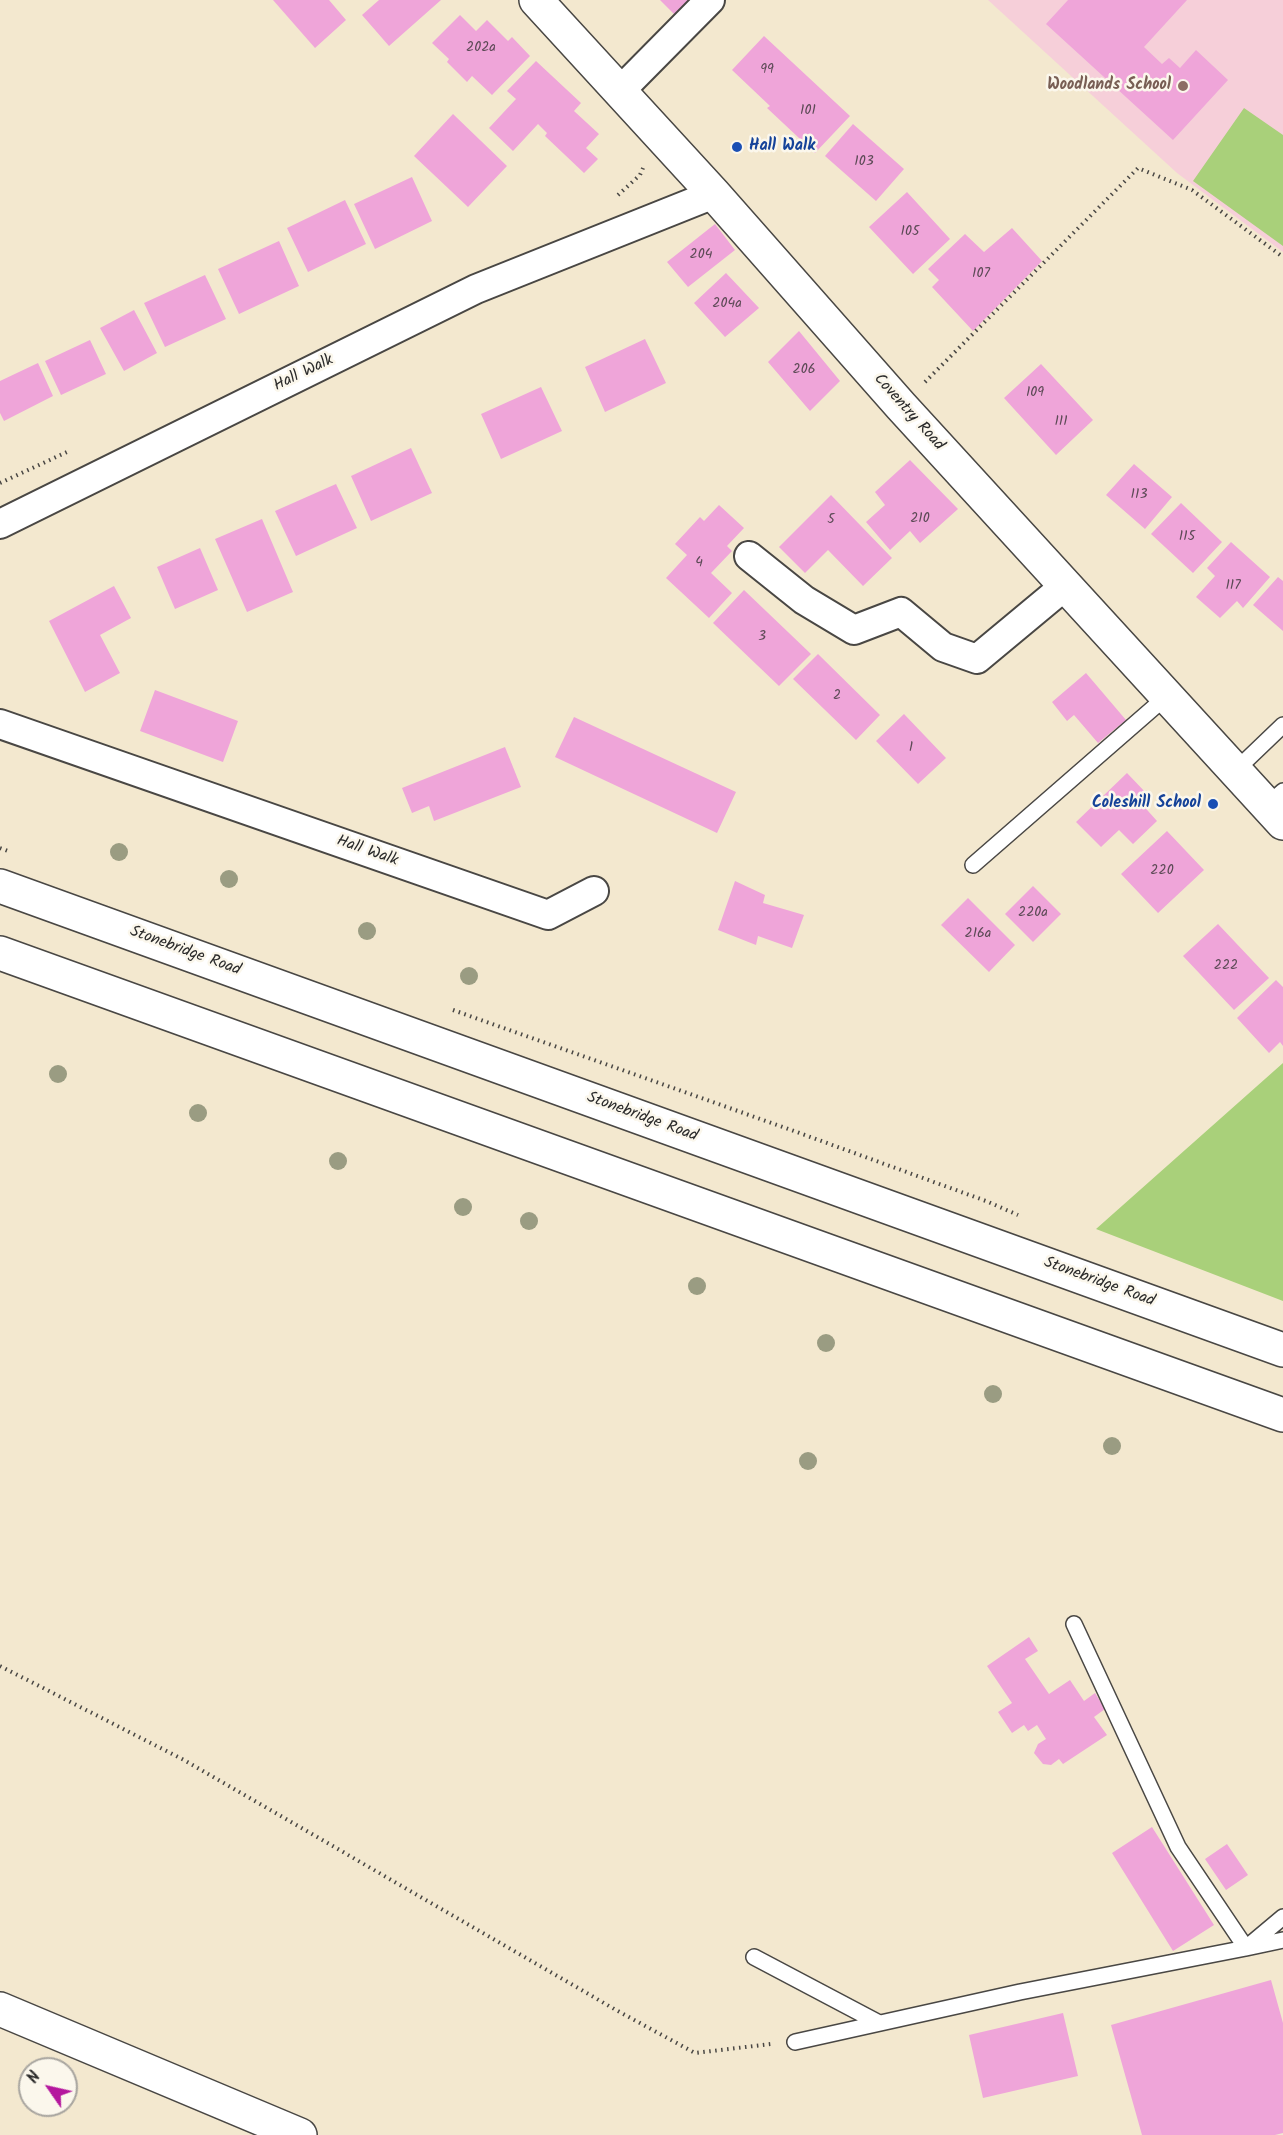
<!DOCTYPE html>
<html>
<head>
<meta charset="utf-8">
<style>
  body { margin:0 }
  #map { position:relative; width:1283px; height:2135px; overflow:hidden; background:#f3e8cf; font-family:Kalam,sans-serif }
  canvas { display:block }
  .north { position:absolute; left:18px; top:2057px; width:60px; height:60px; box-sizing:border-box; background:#fbf7ec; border:2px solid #a8a59f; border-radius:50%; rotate:304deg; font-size:16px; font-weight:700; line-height:24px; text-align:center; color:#2b2b2b }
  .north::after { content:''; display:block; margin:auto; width:21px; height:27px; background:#b5179e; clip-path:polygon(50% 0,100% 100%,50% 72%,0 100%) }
</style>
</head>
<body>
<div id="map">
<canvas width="1283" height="2135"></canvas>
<div class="north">N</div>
</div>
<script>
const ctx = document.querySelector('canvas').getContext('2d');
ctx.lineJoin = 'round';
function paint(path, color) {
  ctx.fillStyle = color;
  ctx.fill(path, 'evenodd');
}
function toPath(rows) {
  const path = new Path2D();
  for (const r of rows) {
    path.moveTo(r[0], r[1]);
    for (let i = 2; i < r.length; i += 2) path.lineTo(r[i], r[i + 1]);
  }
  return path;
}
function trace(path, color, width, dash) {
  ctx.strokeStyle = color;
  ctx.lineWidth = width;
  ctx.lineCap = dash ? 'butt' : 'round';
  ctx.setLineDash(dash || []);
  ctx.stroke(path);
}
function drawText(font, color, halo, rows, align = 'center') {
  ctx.font = font + ' Kalam,sans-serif';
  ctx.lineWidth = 5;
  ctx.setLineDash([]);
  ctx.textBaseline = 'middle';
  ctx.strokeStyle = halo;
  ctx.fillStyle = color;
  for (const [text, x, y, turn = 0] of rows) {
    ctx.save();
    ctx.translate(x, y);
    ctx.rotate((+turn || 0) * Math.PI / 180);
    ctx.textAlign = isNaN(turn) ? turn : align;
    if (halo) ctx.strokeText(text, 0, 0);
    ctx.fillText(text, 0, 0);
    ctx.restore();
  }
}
const built = toPath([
  [988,0,1283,0,1283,252,1177,173]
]);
const green = toPath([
  [1244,108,1283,135,1283,246,1193,181],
  [1283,1063,1283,1301,1096,1229]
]);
const building = toPath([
  [273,0,329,0,346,20,315,48],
  [379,0,441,0,389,46,362,15],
  [660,0,691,0,675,15],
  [1068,0,1187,0,1144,47,1162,64,1169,58,1180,68,1196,50,1228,80,1173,140,1046,24],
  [460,15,476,31,487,20,508,41,512,37,530,56,492,95,472,76,467,82,447,62,449,59,432,43],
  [764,36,850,116,815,153,767,108,770,106,732,70],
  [536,61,581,103,574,111,599,134,586,148,598,159,584,173,545,136,547,133,538,124,513,151,489,128,516,99,507,91],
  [453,114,507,166,468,207,414,156],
  [853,124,904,169,876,201,825,156],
  [412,177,432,221,375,249,354,204],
  [907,192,950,239,913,274,869,227],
  [345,200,366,244,308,272,287,228],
  [715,224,735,250,688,287,667,262],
  [1012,228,1042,261,973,331,932,287,939,280,928,269,965,234,984,252],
  [279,241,299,286,239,314,218,269],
  [726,273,759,308,725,337,694,303],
  [205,275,226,319,165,347,144,303],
  [134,310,157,353,124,371,100,328],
  [799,331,840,381,810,411,768,362],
  [645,339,666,383,605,412,585,367],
  [90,340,106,374,61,395,45,361],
  [38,363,53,396,4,421,0,413,0,381],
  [1041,364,1093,420,1056,455,1004,398],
  [541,387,562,431,501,459,481,414],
  [411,448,432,493,371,521,351,476],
  [910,460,958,509,920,543,910,531,890,550,866,522,885,505,875,492],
  [1134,464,1172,497,1145,529,1106,495],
  [336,484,357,528,296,556,275,511],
  [831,495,892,558,863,586,828,550,805,573,779,547],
  [1181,503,1222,542,1193,573,1151,534],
  [719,505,744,528,727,546,732,551,711,573,732,593,709,618,666,578,687,555,675,544,700,517,704,521],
  [262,519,293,592,247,612,215,539],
  [1231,542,1270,577,1243,608,1237,601,1220,618,1196,597,1215,576,1207,568],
  [200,548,218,590,175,609,157,567],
  [1278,577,1283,581,1283,631,1253,605],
  [114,586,131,618,100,635,120,673,85,692,49,621],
  [744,590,811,654,779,686,713,623],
  [818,654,880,715,856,740,793,679],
  [1086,673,1126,720,1098,743,1074,715,1067,721,1052,702],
  [155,690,238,721,223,762,140,731],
  [904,714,946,758,918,784,876,741],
  [574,717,736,792,717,833,555,757],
  [505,747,521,787,434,821,429,806,412,813,402,788],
  [1127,773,1148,795,1140,802,1157,821,1133,844,1119,830,1101,847,1076,822],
  [1167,831,1204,870,1158,913,1121,874],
  [735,881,765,895,763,903,804,915,792,948,758,936,756,945,718,930],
  [1033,886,1061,914,1033,942,1005,914],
  [968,898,1015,945,989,972,941,925],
  [1218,924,1269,978,1234,1010,1183,956],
  [1276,980,1283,987,1283,1046,1280,1042,1269,1053,1237,1018],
  [1029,1637,1038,1651,1025,1659,1049,1694,1070,1680,1084,1701,1095,1693,1105,1709,1094,1717,1107,1735,1063,1764,1059,1759,1051,1765,1043,1764,1034,1753,1038,1744,1046,1739,1037,1725,1028,1731,1024,1725,1012,1733,998,1712,1012,1703,987,1666],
  [1152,1827,1214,1925,1173,1951,1112,1853],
  [1227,1844,1248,1875,1226,1890,1205,1859],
  [1271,1980,1283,2023,1283,2133,1275,2135,1142,2135,1111,2025],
  [1063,2013,1078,2076,983,2098,969,2035]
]);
const path = toPath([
  [618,195,640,175,643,168],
  [925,382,1138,168,1192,190,1283,257],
  [0,483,67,452],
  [0,848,8,851],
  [453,1010,783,1127,986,1201,1018,1215],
  [0,1666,184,1760,616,2010,695,2053,771,2044]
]);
const lane = toPath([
  [1235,771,1283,725],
  [1266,806,1283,791],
  [973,865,1167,696],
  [1074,1624,1178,1847,1246,1948,1283,1940],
  [754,1957,879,2023],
  [795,2042,1020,1992,1246,1948,1283,1917]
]);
const street = toPath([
  [619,92,710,0],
  [0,524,476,289,714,194],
  [749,556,804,600,854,630,901,612,943,647,977,659,1066,585],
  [0,724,548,915,594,891]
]);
const secondary = toPath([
  [536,0,714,194,901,406,1283,823]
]);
const highway = toPath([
  [0,886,1283,1350],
  [0,953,1283,1415],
  [0,2009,300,2135]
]);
const trees = [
  [119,852],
  [229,879],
  [367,931],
  [469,976],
  [58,1074],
  [198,1113],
  [338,1161],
  [463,1207],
  [529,1221],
  [697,1286],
  [826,1343],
  [993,1394],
  [1112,1446],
  [808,1461]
];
const markers = [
  [1183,86,6,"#8d6e63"],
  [737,147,6,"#1a4fb4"],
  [1213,804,6,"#1a4fb4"]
];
const numberNames = [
  ["202a",481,49],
  ["99",767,71],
  ["101",808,112],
  ["103",864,163],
  ["105",910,233],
  ["204",701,256],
  ["107",981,275],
  ["204a",727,305],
  ["206",804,371],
  ["109",1035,394],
  ["111",1061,423],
  ["113",1139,496],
  ["210",920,520],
  ["5",831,521],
  ["115",1187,538],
  ["4",699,564],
  ["117",1233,587],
  ["3",762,638],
  ["2",837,697],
  ["1",911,749],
  ["220",1162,872],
  ["220a",1033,914],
  ["216a",978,935],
  ["222",1226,967]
];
const educationNames = [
  ["Woodlands School",1171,86]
];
const transitNames = [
  ["Hall Walk",749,147],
  ["Coleshill School",1201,804,"right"]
];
const streetNames = [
  ["Hall Walk",304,374,-26],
  ["Coventry Road",908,413,48],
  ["Hall Walk",367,852,19],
  ["Stonebridge Road",185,952,20],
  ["Stonebridge Road",642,1118,20],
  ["Stonebridge Road",1099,1283,20]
];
paint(built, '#f6cfd9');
paint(green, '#a9d07a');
paint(building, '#efa5d9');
trace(lane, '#494744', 18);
trace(street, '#494744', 32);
trace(secondary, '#494744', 36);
trace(highway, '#494744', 36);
trace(path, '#494744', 4, [1.5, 4.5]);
trace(lane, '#fff', 15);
trace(street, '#fff', 28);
trace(secondary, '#fff', 33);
trace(highway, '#fff', 33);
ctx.fillStyle = '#9a9c82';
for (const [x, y] of trees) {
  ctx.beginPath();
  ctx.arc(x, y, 9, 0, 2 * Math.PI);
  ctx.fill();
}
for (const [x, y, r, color] of markers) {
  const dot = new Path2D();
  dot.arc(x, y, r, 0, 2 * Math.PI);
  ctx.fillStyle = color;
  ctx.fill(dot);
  trace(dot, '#fbf7ec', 2);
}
drawText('14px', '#5c4a56', null, numberNames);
drawText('bold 16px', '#785e54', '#fbf7ec', educationNames, 'right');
drawText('bold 16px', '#164399', '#fbf7ec', transitNames, 'left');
drawText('16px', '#2b2b2b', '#fbf7ec', streetNames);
</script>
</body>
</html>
